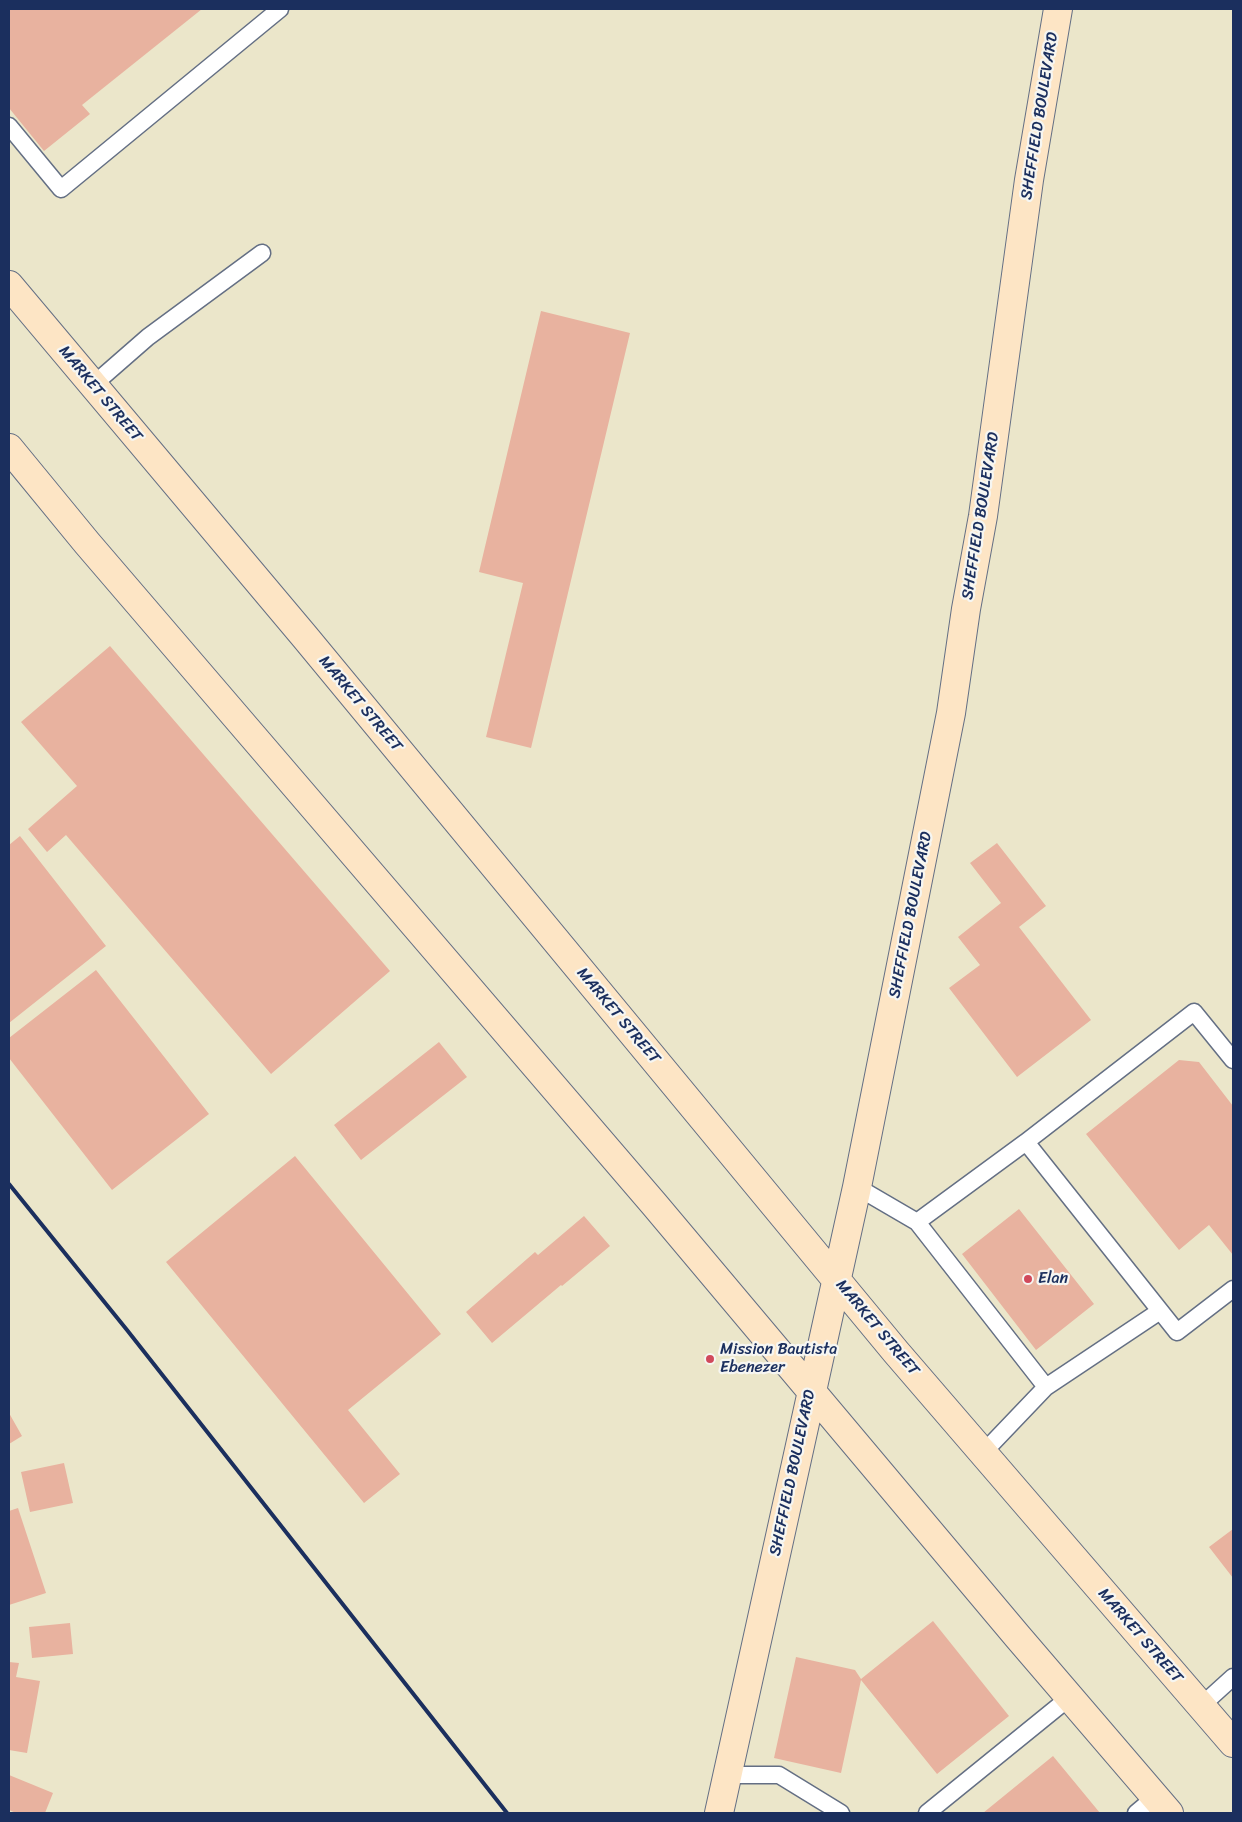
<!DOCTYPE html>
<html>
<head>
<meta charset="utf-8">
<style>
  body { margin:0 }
  #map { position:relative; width:1242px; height:1822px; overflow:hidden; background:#ebe6ca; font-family:Sriracha,sans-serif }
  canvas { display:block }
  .frame { position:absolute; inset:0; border:10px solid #1b2f5e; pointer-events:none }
</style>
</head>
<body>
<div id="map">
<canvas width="1242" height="1822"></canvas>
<div class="frame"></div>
</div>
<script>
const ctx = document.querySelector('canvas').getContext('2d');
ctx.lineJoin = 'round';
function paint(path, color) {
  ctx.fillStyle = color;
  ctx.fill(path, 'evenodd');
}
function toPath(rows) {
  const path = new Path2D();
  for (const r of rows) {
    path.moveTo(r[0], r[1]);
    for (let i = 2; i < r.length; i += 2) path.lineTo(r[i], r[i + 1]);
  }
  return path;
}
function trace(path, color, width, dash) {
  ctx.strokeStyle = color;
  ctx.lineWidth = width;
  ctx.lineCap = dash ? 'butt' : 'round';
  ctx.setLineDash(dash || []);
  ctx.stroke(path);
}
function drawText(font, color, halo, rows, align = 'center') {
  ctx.font = font + ' Sriracha,sans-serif';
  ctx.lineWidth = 4.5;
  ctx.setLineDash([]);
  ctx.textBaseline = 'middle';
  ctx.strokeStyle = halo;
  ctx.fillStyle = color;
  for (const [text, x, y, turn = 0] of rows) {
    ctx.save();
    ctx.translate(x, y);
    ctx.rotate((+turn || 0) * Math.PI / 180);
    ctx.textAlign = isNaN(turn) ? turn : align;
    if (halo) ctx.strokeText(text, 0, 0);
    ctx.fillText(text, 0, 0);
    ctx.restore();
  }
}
const building = toPath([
  [9,9,202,9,82,105,90,114,44,151,9,108],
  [541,311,630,333,531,748,486,737,523,583,479,572],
  [110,646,390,971,271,1074,66,835,47,852,28,829,77,786,21,722],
  [20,836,106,946,9,1023,9,845],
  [997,843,1046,906,1019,927,1091,1020,1017,1077,949,988,980,965,958,937,1001,903,970,863],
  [96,970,209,1114,112,1190,9,1058,9,1038],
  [439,1042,467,1077,361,1160,334,1125],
  [1179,1060,1199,1062,1233,1106,1233,1255,1209,1225,1179,1250,1086,1134],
  [295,1156,441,1334,348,1410,400,1474,364,1503,166,1262],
  [1019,1209,1094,1304,1036,1350,962,1254],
  [584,1216,610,1246,562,1286,561,1285,492,1343,466,1312,535,1252,538,1255],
  [9,1413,22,1436,9,1444],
  [64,1463,73,1503,30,1512,21,1472],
  [18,1508,46,1593,9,1605,9,1511],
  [1233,1529,1233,1578,1209,1547],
  [933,1621,1009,1716,937,1774,861,1680,841,1773,774,1758,796,1657,855,1670,861,1679],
  [70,1623,73,1654,32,1658,29,1627],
  [9,1662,19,1663,16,1677,40,1681,27,1753,9,1750],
  [1053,1756,1100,1813,983,1813],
  [9,1775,53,1793,45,1813,16,1813,9,1810]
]);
const lane = toPath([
  [9,126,61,189,280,9],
  [93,385,148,337,262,253],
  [1026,1142,1194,1012,1233,1060],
  [857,1187,917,1222,1046,1387],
  [917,1222,1026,1142,1177,1332,1233,1289],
  [982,1454,1046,1387,1160,1311],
  [1201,1706,1233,1677],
  [728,1775,779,1775,841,1813],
  [927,1813,1070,1697],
  [1136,1813,1155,1797]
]);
const secondary = toPath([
  [9,285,305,637,896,1352,1233,1743],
  [9,448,87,543,654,1204,1018,1637,1169,1813],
  [719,1813,857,1187,951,713,966,609,983,516,1029,180,1058,9]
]);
const rail = toPath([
  [9,1184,127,1330,507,1813]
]);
const markers = [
  [1028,1279,5,"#d1495b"],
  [710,1359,5,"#d1495b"]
];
const streetNames = [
  ["SHEFFIELD BOULEVARD",1040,116,-81],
  ["MARKET STREET",100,394,50],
  ["SHEFFIELD BOULEVARD",981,516,-81],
  ["MARKET STREET",360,704,50],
  ["SHEFFIELD BOULEVARD",911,915,-79],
  ["MARKET STREET",618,1016,50],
  ["MARKET STREET",877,1328,50],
  ["SHEFFIELD BOULEVARD",793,1473,-78],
  ["MARKET STREET",1140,1636,49]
];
const poiNames = [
  ["Elan",1038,1279],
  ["Mission Bautista",720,1350],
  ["Ebenezer",720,1368]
];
paint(building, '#e8b29f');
trace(lane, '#646f84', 19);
trace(secondary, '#646f84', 30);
trace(lane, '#fff', 16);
trace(secondary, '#fde5c5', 28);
trace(rail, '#1b2f5e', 4);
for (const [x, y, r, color] of markers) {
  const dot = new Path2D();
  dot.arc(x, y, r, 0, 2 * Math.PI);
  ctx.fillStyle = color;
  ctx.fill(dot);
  trace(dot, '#f6f6f2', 2);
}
drawText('16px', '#1b2f5e', '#f6f6f2', streetNames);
drawText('16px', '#1b2f5e', '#f6f6f2', poiNames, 'left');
</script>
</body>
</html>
